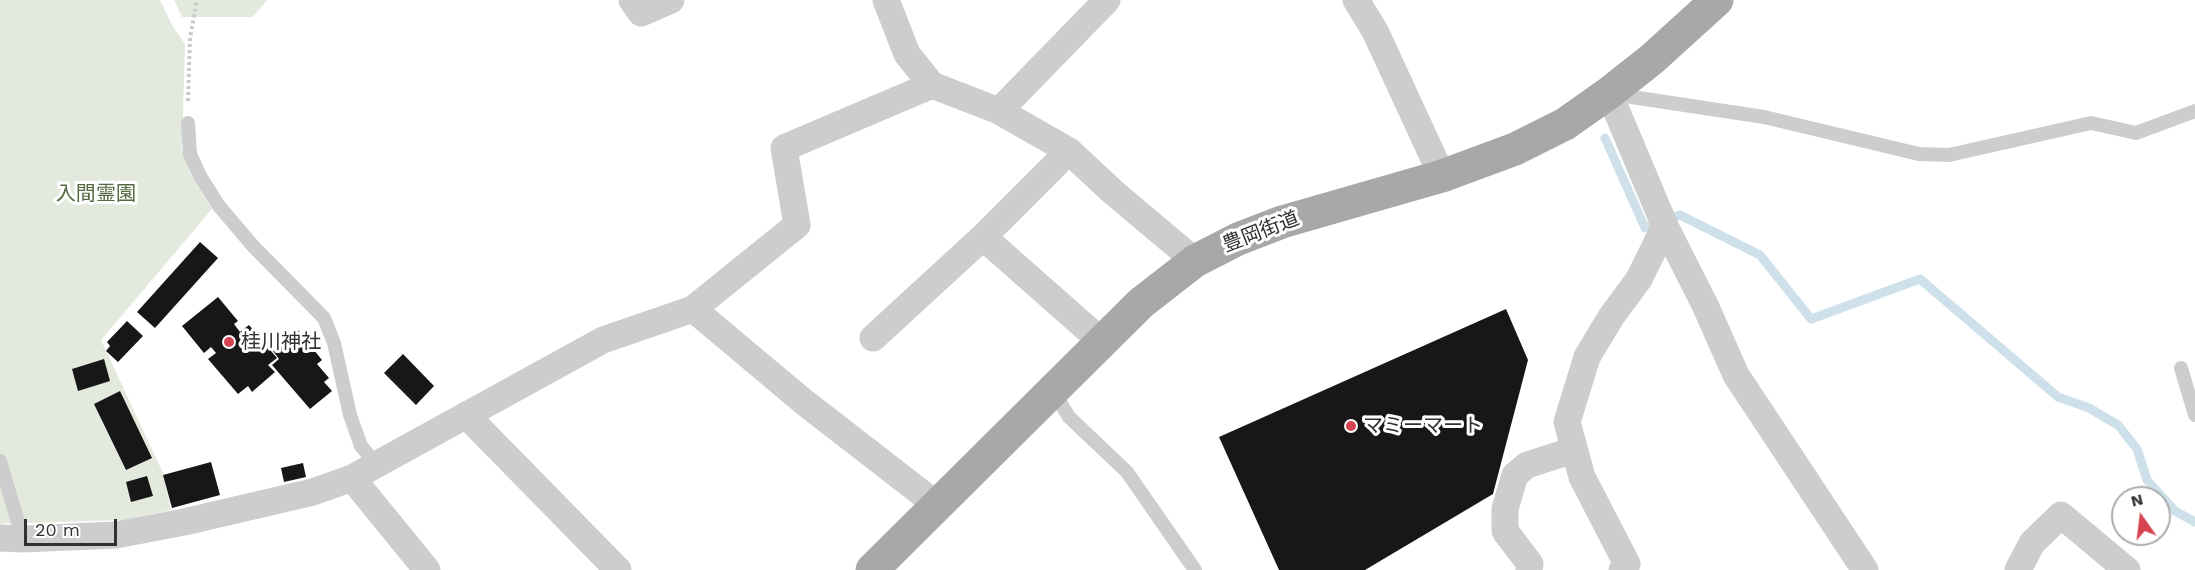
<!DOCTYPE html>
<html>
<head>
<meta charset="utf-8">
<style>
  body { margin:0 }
  #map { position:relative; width:2195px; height:570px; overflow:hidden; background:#fff; font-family:"Work Sans",sans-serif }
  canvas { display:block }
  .north { position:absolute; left:2111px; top:486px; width:60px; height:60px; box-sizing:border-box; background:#fff; border:2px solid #acacac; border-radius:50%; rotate:346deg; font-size:16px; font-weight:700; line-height:24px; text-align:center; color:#303030 }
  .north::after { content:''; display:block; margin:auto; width:21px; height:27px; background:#d74351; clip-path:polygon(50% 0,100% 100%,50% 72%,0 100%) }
  .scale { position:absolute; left:24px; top:519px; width:93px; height:27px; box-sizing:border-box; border:3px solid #303030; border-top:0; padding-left:8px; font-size:18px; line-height:21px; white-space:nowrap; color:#303030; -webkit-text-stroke:4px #fff; paint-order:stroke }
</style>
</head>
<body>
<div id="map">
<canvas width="2195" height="570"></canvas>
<div class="north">N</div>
<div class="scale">20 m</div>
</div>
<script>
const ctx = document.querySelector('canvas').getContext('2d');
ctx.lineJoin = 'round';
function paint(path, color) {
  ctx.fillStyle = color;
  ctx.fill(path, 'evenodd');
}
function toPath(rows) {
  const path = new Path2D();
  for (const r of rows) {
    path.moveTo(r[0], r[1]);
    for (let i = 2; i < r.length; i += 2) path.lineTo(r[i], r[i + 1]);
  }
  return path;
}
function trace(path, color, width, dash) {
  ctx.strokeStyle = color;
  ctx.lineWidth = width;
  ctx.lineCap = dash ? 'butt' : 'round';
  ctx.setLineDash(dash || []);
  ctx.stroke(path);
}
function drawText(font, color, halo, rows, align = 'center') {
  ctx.font = font + ' "Work Sans","Noto Sans JP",sans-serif';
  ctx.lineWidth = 6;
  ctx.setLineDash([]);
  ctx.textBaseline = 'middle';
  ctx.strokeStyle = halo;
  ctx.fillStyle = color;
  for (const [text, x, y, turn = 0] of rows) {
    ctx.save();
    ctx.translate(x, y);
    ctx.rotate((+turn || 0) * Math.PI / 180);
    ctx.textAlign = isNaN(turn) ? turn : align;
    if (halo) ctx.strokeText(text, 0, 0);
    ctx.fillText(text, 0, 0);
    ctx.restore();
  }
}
const green = toPath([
  [0,0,160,0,172,25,185,44,182,150,191,175,212,209,101,340,163,473,171,510,124,520,0,524],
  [174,0,267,0,253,17,182,17]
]);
const stream = toPath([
  [1605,138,1645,228,1680,215,1760,255,1811,319,1920,279,2058,397,2089,408,2118,425,2137,449,2147,480,2175,511,2195,522]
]);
const building = toPath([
  [200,242,218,258,155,328,137,312],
  [218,297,238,321,234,324,240,332,249,325,277,358,268,365,275,372,252,392,248,386,238,394,208,359,216,353,211,347,204,353,182,326],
  [1506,309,1528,360,1493,494,1365,570,1279,570,1219,437],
  [127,321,143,336,118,362,106,351,110,346,107,342],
  [298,330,322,360,317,364,329,378,324,382,332,391,310,409,272,365,279,359,273,351],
  [403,354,434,386,416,405,384,373],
  [104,359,110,381,78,391,72,369],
  [120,391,152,458,126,470,94,404],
  [211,462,220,495,172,508,163,475],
  [303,463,306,477,284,482,281,468],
  [147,476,153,496,131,502,126,482]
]);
const path = toPath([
  [188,101,190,38,197,0]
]);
const service = toPath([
  [1612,94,1764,117,1919,154,1949,155,2091,123,2136,133,2195,111],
  [188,123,190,154,200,176,219,206,253,246,324,318,334,343,350,415,361,446,376,464],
  [2181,368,2195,415],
  [1053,391,1069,417,1127,472,1195,570],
  [0,461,23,539]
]);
const minor = toPath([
  [632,0,641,13,671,0],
  [886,0,907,54,932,85],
  [1356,0,1375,31,1442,176],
  [1609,93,1665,226,1705,305,1736,375,1865,570],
  [999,111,1069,151,1113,192,1195,261],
  [1069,151,983,237,1101,341],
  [693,309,804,402,937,505],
  [873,338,983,237],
  [466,415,618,570],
  [352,478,427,570],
  [0,538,23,539,116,535,184,522,313,492,352,478,603,340,693,309,797,225,784,148,932,85,999,111,1107,0],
  [1529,570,1530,564,1505,531,1505,509,1515,475,1527,465,1574,450],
  [1622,570,1627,564,1582,477,1567,422,1587,357,1611,317,1639,279,1665,226],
  [2018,570,2032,543,2061,515,2127,570]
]);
const primary = toPath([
  [872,570,1141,303,1195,261,1238,239,1282,222,1442,176,1515,149,1565,124,1609,93,1652,59,1717,0]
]);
const markers = [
  [229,342,6,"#d74351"],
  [1351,426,6,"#d74351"]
];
const parkNames = [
  ["入間霊園",96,194]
];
const streetNames = [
  ["豊岡街道",1261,232,-21]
];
const poiNames = [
  ["桂川神社",241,342],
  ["マミーマート",1363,426]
];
paint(green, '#e4e9dd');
trace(stream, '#cee0ea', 9);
paint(building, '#171717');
trace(path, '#cacaca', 4, [3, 3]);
trace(service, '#cdcdcd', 14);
trace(minor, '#cdcdcd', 27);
trace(primary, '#a8a8a8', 33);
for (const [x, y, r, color] of markers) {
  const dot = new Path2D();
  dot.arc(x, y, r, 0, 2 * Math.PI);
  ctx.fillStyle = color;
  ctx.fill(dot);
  trace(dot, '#fff', 2);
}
drawText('20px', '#556941', '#fff', parkNames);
drawText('20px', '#303030', '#fff', streetNames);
drawText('20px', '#303030', '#fff', poiNames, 'left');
</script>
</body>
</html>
